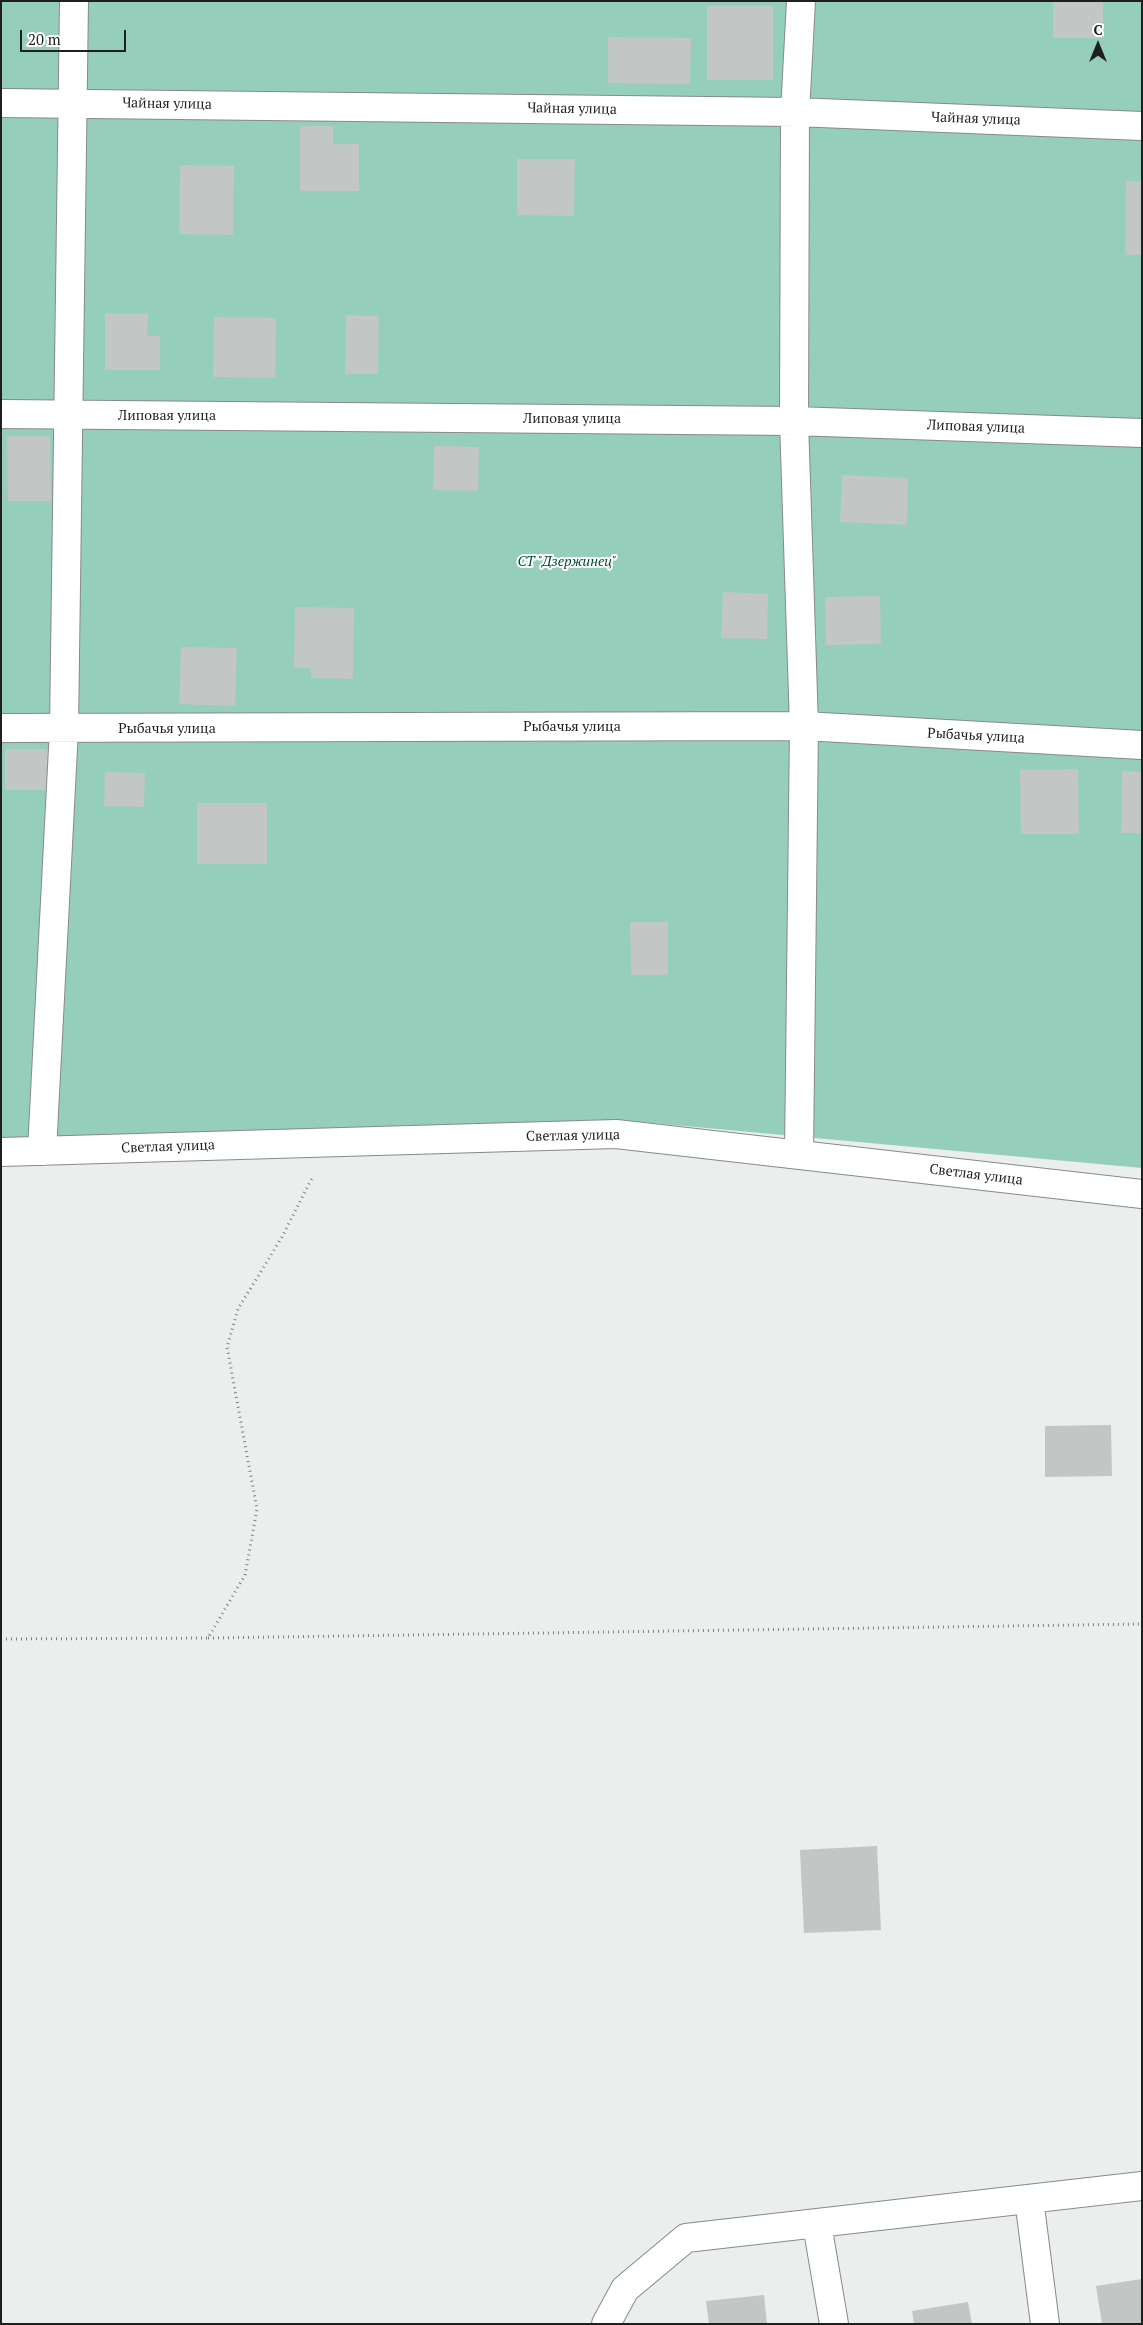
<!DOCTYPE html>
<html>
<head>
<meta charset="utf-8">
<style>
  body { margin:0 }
  #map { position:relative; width:1143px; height:2325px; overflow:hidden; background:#eaeeed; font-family:"PT Serif",serif }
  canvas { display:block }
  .frame { position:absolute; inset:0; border:2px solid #1e201f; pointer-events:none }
  .north { position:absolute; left:1073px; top:20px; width:50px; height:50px; -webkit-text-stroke:4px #fff; paint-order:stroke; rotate:0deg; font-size:14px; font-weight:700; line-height:20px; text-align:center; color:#1e201f }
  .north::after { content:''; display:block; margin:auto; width:18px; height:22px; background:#1e201f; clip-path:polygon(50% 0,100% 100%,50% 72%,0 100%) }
  .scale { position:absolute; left:20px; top:30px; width:106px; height:22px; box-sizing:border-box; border:2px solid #1e201f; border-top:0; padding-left:6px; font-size:15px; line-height:18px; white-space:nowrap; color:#1e201f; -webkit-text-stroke:4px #fff; paint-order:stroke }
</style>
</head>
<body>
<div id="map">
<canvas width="1143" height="2325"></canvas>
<div class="frame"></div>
<div class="north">С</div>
<div class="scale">20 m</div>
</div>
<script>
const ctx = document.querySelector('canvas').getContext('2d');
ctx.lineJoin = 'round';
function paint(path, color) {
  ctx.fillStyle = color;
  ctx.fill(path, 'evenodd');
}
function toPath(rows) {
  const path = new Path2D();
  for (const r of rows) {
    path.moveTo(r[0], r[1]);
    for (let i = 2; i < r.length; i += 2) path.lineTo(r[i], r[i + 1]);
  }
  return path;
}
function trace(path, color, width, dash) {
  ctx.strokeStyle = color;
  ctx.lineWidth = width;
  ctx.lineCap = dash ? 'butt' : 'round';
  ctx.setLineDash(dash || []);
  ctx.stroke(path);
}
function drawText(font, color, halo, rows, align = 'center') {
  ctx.font = font + ' "PT Serif",serif';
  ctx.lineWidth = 4;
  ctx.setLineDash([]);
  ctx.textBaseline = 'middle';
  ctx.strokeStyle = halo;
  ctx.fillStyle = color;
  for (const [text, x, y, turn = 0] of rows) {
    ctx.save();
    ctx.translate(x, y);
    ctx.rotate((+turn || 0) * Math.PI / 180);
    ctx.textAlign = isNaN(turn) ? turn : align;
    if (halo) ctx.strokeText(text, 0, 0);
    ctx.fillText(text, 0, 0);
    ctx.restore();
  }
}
const green = toPath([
  [1,1,1142,1,1142,1168,630,1121,1,1142]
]);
const building = toPath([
  [1053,1,1103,1,1103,38,1053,38],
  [707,6,773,6,773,80,707,80],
  [608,37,691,38,690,84,608,83],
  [300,126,333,126,333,144,359,144,359,191,300,191],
  [517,159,575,159,574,216,517,215],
  [180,165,234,166,233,235,179,234],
  [1126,181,1142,181,1142,255,1125,255],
  [105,313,148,314,147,336,160,336,160,370,105,370],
  [346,315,379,316,378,374,345,374],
  [214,317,276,318,275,378,213,377],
  [7,436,50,436,51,501,8,501],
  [434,446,479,447,478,491,433,490],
  [842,475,908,478,907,525,840,522],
  [723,592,768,594,767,639,721,638],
  [880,596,881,644,826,645,825,597],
  [295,607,354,608,353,679,311,678,311,668,294,668],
  [181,647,237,648,235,706,179,704],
  [5,749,48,749,48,790,5,790],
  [1078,769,1079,834,1021,834,1020,770],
  [1122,771,1142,772,1142,833,1121,833],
  [105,772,145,773,144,807,104,806],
  [197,803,267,803,267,864,197,864],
  [630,922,668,922,668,975,631,975],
  [1111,1425,1112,1476,1045,1477,1045,1426],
  [877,1846,881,1930,804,1933,800,1850],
  [1142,2279,1142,2324,1102,2324,1096,2286],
  [764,2295,767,2324,709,2324,706,2301],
  [968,2302,972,2324,914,2324,912,2311]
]);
const path = toPath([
  [208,1638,1142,1624],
  [1,1639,208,1638,245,1575,257,1509,227,1347,238,1309,282,1237,313,1176]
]);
const minor = toPath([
  [1,103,795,112,1142,126],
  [1,414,794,421,1142,433],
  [1,728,804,726,1142,745],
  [42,1151,64,729,74,1],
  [1,1152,616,1134,1142,1194],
  [799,1154,804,726,794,421,795,112,801,1],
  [1029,2199,1045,2324],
  [817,2224,834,2324],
  [606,2324,625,2289,686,2238,1142,2186]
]);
const streetNames = [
  ["Чайная улица",167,104,1],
  ["Чайная улица",572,109,1],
  ["Чайная улица",976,119,2],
  ["Липовая улица",167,416],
  ["Липовая улица",572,419],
  ["Липовая улица",976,427,2],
  ["Рыбачья улица",572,727],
  ["Рыбачья улица",167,729],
  ["Рыбачья улица",976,736,3],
  ["Светлая улица",573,1136,-1],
  ["Светлая улица",168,1147,-2],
  ["Светлая улица",976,1175,7]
];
const parkNames = [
  ["СТ \"Дзержинец\"",567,562]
];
paint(green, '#95cfbb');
paint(building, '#c2c6c4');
trace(minor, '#868a88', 30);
trace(path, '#7d807f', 3, [1, 4]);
trace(minor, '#fff', 28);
drawText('14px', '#1e201f', '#fff', streetNames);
drawText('italic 14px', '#014837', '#fff', parkNames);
</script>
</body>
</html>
